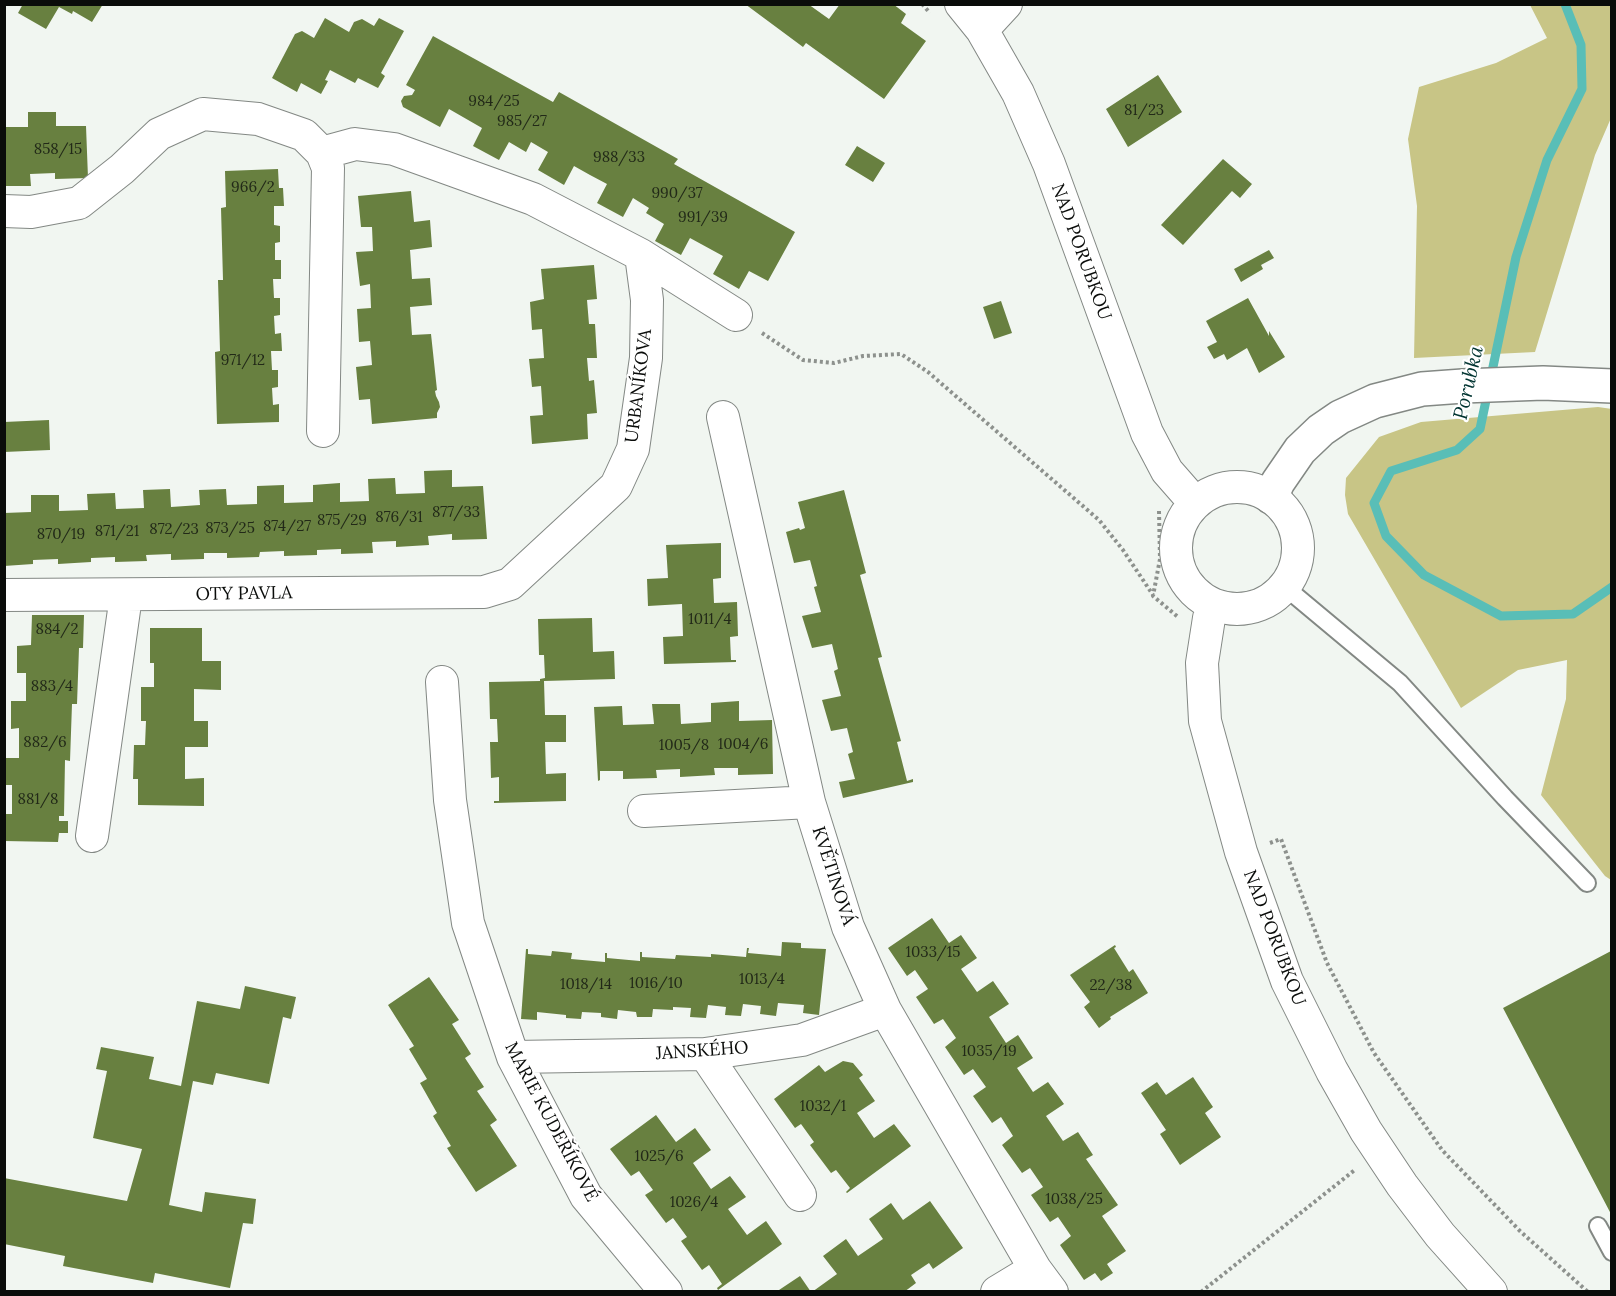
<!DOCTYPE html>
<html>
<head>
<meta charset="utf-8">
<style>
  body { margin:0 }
  #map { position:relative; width:1616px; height:1296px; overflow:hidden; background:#f1f6f1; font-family:Lora,serif }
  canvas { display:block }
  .frame { position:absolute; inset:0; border:6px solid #0a0c0a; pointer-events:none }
</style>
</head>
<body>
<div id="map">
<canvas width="1616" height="1296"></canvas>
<div class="frame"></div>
</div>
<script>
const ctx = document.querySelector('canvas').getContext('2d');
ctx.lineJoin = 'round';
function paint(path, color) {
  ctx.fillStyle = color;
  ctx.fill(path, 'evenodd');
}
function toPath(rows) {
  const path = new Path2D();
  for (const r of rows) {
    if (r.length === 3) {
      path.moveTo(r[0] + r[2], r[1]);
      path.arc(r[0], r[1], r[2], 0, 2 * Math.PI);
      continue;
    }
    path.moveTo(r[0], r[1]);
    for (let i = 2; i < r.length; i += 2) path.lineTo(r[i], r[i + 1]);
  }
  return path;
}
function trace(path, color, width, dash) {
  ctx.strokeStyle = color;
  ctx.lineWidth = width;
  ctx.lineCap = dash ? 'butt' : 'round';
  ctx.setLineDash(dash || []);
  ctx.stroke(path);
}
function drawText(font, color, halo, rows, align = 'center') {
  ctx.font = font + ' Lora,serif';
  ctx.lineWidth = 4.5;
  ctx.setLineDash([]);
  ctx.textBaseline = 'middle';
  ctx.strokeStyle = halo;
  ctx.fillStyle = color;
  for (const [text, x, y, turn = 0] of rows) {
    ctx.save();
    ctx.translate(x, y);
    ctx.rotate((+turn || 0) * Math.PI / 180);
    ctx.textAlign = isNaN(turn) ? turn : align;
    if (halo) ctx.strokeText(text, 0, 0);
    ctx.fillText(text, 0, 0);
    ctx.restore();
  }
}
const green = toPath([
  [1530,5,1611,5,1611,118,1595,155,1535,352,1414,358,1417,206,1408,139,1419,87,1496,63,1547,38],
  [1598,407,1612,409,1611,880,1605,876,1541,795,1566,699,1567,660,1518,670,1461,708,1348,514,1345,495,1346,478,1379,437,1421,422]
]);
const stream = toPath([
  [1565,4,1581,45,1582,89,1547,160,1516,257,1480,429,1457,450,1391,471,1374,503,1386,536,1424,575,1501,616,1573,614,1612,587]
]);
const building = toPath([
  [23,4,103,4,92,22,73,11,72,14,59,7,46,29,18,13],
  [745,4,808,4,829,19,840,4,893,4,906,14,901,23,926,41,884,99,806,43,803,47],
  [325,18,349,32,354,22,362,19,374,26,379,18,404,31,381,73,385,76,378,88,358,78,355,83,330,70,325,80,328,81,321,94,301,83,297,92,272,78,295,34,302,31,314,38],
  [433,36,553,102,559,92,678,159,674,164,795,232,768,281,749,271,739,289,713,274,723,256,690,238,681,255,655,241,664,224,646,213,649,208,633,198,623,217,597,203,607,184,590,175,574,166,564,185,538,170,548,152,531,142,526,152,509,142,499,160,473,146,482,128,449,109,440,127,403,107,401,101,404,96,412,95,415,90,406,85],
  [1158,75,1182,112,1128,147,1106,109],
  [28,112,56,112,56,126,86,126,88,178,55,179,55,173,30,174,31,186,4,186,4,127,28,127],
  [857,146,885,163,873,182,845,165],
  [1223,159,1252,184,1240,198,1232,191,1183,245,1161,225],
  [278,169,279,188,283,188,284,206,274,206,274,225,280,226,280,242,275,243,275,260,281,260,281,279,273,279,274,298,280,298,280,315,274,316,275,334,281,333,282,351,271,351,272,370,278,370,278,387,272,388,273,405,279,404,279,422,217,424,215,352,220,351,218,280,223,280,221,208,226,207,225,171],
  [411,191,414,222,430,220,432,247,410,250,412,279,430,278,432,305,410,307,412,335,431,334,437,390,435,391,436,396,439,402,440,407,437,413,437,418,372,424,370,399,359,400,356,367,372,365,370,341,359,342,357,309,371,308,370,284,360,286,356,252,373,251,372,227,361,227,358,196],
  [1269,250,1274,258,1261,265,1263,269,1241,282,1234,269],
  [594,265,597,299,587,300,589,324,595,324,597,358,587,358,589,381,594,380,597,413,587,414,588,439,532,444,530,416,543,415,541,386,532,387,529,359,544,358,542,329,532,330,530,302,544,299,541,269],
  [1248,298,1269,336,1269,331,1285,357,1259,373,1247,348,1227,360,1224,354,1214,359,1207,347,1217,342,1206,321],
  [1001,301,1012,333,994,339,983,307],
  [49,420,50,450,4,452,4,422],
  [452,470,452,487,483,486,487,539,452,540,452,534,428,536,429,545,396,547,396,541,372,542,373,553,341,554,341,549,317,550,317,555,284,556,284,551,260,552,259,557,227,558,227,553,204,553,204,559,171,560,171,554,146,555,147,561,115,562,115,557,91,558,91,562,58,564,58,559,33,560,33,564,4,566,4,513,31,512,31,495,59,495,59,511,88,510,87,494,115,493,116,509,144,508,143,490,170,489,171,507,200,505,199,490,226,489,227,505,257,504,257,486,284,485,284,503,313,502,313,485,340,483,340,502,369,501,368,479,395,478,396,494,425,493,424,471],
  [844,490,866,573,860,575,882,657,878,658,901,741,897,742,907,781,913,779,913,782,843,798,839,782,855,779,848,754,853,752,847,728,831,731,822,700,841,696,834,671,838,669,832,644,812,648,802,616,821,612,814,587,817,586,810,560,794,563,786,532,799,528,800,530,805,528,798,502],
  [721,543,721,578,713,579,714,603,737,602,738,636,730,637,731,660,736,660,736,662,664,664,663,637,683,636,682,604,648,606,647,579,668,578,666,545],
  [32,615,84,615,83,648,79,648,77,704,72,704,70,761,65,760,64,816,59,816,59,821,68,821,68,833,59,833,58,842,4,841,4,814,12,814,12,785,4,785,4,758,19,758,19,728,11,729,11,701,26,701,26,673,17,673,17,646,31,645],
  [592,618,593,652,614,651,615,679,544,681,545,715,566,715,566,742,545,742,546,774,566,773,566,801,494,803,494,801,499,801,499,777,491,778,490,742,498,742,497,719,490,719,489,682,540,681,540,679,545,678,544,655,539,655,538,619],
  [150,628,202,628,202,661,221,661,221,690,194,689,194,721,208,721,208,747,185,747,185,779,204,778,204,806,138,805,138,779,133,779,134,745,145,745,146,721,141,721,141,687,154,687,154,663,150,663],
  [739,701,739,721,772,720,773,774,738,775,738,768,714,768,715,775,680,777,680,769,656,770,657,778,623,779,623,771,600,771,600,780,598,781,594,707,622,706,623,725,654,724,652,704,680,704,681,724,711,722,711,703],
  [932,918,949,943,961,935,977,958,961,969,977,992,993,981,1009,1004,989,1017,1006,1043,1018,1035,1033,1058,1017,1068,1033,1092,1048,1082,1064,1104,1046,1116,1063,1141,1078,1132,1093,1155,1086,1159,1118,1205,1102,1216,1126,1251,1107,1264,1113,1273,1101,1281,1095,1273,1084,1280,1060,1245,1071,1236,1058,1217,1050,1222,1031,1195,1043,1187,1030,1168,1022,1173,1002,1145,1013,1136,1001,1117,992,1123,973,1096,986,1087,973,1069,964,1075,945,1047,956,1038,943,1019,934,1024,916,997,928,989,915,970,907,976,888,948],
  [782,942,801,943,801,948,826,949,819,1015,803,1013,804,1005,778,1003,776,1016,760,1014,761,1006,743,1004,741,1016,725,1015,726,1007,708,1005,706,1018,690,1017,691,1008,673,1007,673,1010,653,1009,652,1017,637,1017,636,1012,618,1010,617,1019,601,1017,601,1013,582,1012,581,1019,566,1018,566,1015,537,1012,537,1020,521,1019,526,949,528,949,528,954,551,956,552,951,572,953,571,959,605,962,605,953,607,953,607,958,640,961,640,952,642,952,642,957,675,959,676,955,711,957,711,954,746,957,747,948,749,948,748,953,781,956],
  [1115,945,1116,947,1114,948,1129,972,1133,969,1148,993,1110,1017,1111,1019,1099,1028,1084,1007,1090,1002,1070,975],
  [1611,951,1611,1214,1503,1008],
  [429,977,459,1020,452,1024,471,1054,465,1058,484,1087,477,1091,497,1120,490,1125,517,1166,476,1192,447,1148,451,1146,433,1116,437,1113,420,1083,427,1079,409,1049,414,1046,388,1005],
  [245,986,296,997,291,1019,283,1017,269,1084,216,1073,213,1085,193,1081,169,1205,202,1212,205,1192,256,1199,253,1224,243,1223,230,1288,155,1273,153,1283,63,1266,65,1256,4,1244,4,1178,127,1201,142,1149,93,1138,107,1071,96,1069,101,1047,154,1057,149,1079,181,1086,197,1001,240,1009],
  [843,1061,853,1063,863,1075,859,1078,875,1101,857,1113,874,1138,894,1124,911,1146,847,1193,846,1192,850,1188,836,1170,831,1173,810,1145,814,1142,801,1124,795,1128,774,1099,819,1065,825,1072],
  [1193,1077,1213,1107,1205,1113,1221,1137,1180,1165,1160,1134,1166,1130,1141,1093,1157,1082,1166,1095],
  [656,1115,676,1142,695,1128,711,1150,693,1163,711,1189,730,1176,746,1197,728,1209,747,1235,766,1221,782,1244,718,1290,717,1288,722,1284,709,1265,702,1270,681,1241,687,1237,673,1218,666,1223,645,1195,653,1190,639,1171,631,1176,610,1149],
  [930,1201,963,1248,933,1269,929,1263,911,1275,916,1283,904,1292,812,1292,837,1274,823,1256,846,1239,858,1256,883,1239,869,1219,891,1203,903,1220],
  [800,1276,811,1292,776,1292]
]);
const path = toPath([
  [922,4,930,13],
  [762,333,803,360,834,363,863,356,901,354,928,372,1099,520,1123,550,1153,595],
  [1159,511,1160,559,1153,596,1178,617],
  [1270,843,1281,839,1327,963,1374,1053,1442,1150,1520,1231,1588,1292],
  [1201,1292,1356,1169]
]);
const service = toPath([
  [1285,587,1400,683,1505,798,1587,883],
  [1598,1226,1612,1252]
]);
const minor = toPath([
  [961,4,982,30,1018,93,1049,164,1147,433,1167,471,1195,503],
  [982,30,1006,4],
  [322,153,328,168,323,431],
  [4,211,31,212,79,203,122,169,159,134,203,114,258,119,304,135,322,153,355,144,394,149,533,199,641,255,647,300,646,358,633,449,616,486,510,584,484,592,4,595],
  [641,255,736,315],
  [723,417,809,802,848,927,885,1010,1035,1269,1052,1292],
  [1237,548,61],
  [1214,606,1209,618,1202,663,1205,721,1241,852,1287,981,1332,1071,1366,1131,1402,1185,1440,1235,1491,1292],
  [442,682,450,800,468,923,513,1057,586,1196,666,1292],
  [644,811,809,802],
  [92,836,126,596],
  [705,1054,800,1195],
  [513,1057,705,1054,802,1040,885,1010],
  [997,1292,1035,1269]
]);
const trunk = toPath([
  [1271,497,1278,482,1300,450,1321,430,1340,417,1375,401,1422,389,1463,386,1543,383,1612,386]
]);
const numberNames = [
  ["984/25",494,102],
  ["81/23",1144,111],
  ["985/27",522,122],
  ["858/15",58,150],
  ["988/33",619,158],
  ["966/2",253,188],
  ["990/37",677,194],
  ["991/39",703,218],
  ["971/12",243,361],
  ["877/33",456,513],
  ["876/31",399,518],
  ["875/29",342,521],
  ["874/27",287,527],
  ["873/25",230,529],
  ["872/23",174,530],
  ["871/21",117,532],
  ["870/19",61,535],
  ["1011/4",710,620],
  ["884/2",57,630],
  ["883/4",52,687],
  ["882/6",45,743],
  ["1004/6",743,745],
  ["1005/8",684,746],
  ["881/8",38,800],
  ["1033/15",933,953],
  ["1013/4",762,980],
  ["1016/10",656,984],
  ["1018/14",586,985],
  ["22/38",1111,986],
  ["1035/19",989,1052],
  ["1032/1",823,1107],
  ["1025/6",659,1157],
  ["1038/25",1074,1200],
  ["1026/4",694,1203]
];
const streetNames = [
  ["NAD PORUBKOU",1081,252,70],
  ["URBANÍKOVA",639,386,-83],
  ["OTY PAVLA",244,594,-1],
  ["KVĚTINOVÁ",833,876,72],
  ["NAD PORUBKOU",1274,938,69],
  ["JANSKÉHO",702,1051,-4],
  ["MARIE KUDEŘÍKOVÉ",551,1122,62]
];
const waterNames = [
  ["Porubka",1469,383,-77]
];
paint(green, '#c8c586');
trace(stream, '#59beb7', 9);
paint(building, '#688040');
trace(service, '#838884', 20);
trace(minor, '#838884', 34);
trace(trunk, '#838884', 36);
trace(path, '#8d918d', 4, [3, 3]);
trace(service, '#fff', 16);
trace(minor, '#fff', 32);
trace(trunk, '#fff', 33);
drawText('15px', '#222918', null, numberNames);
drawText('18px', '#0a0c0a', '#fff', streetNames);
drawText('italic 20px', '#023532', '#fff', waterNames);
</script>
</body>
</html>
